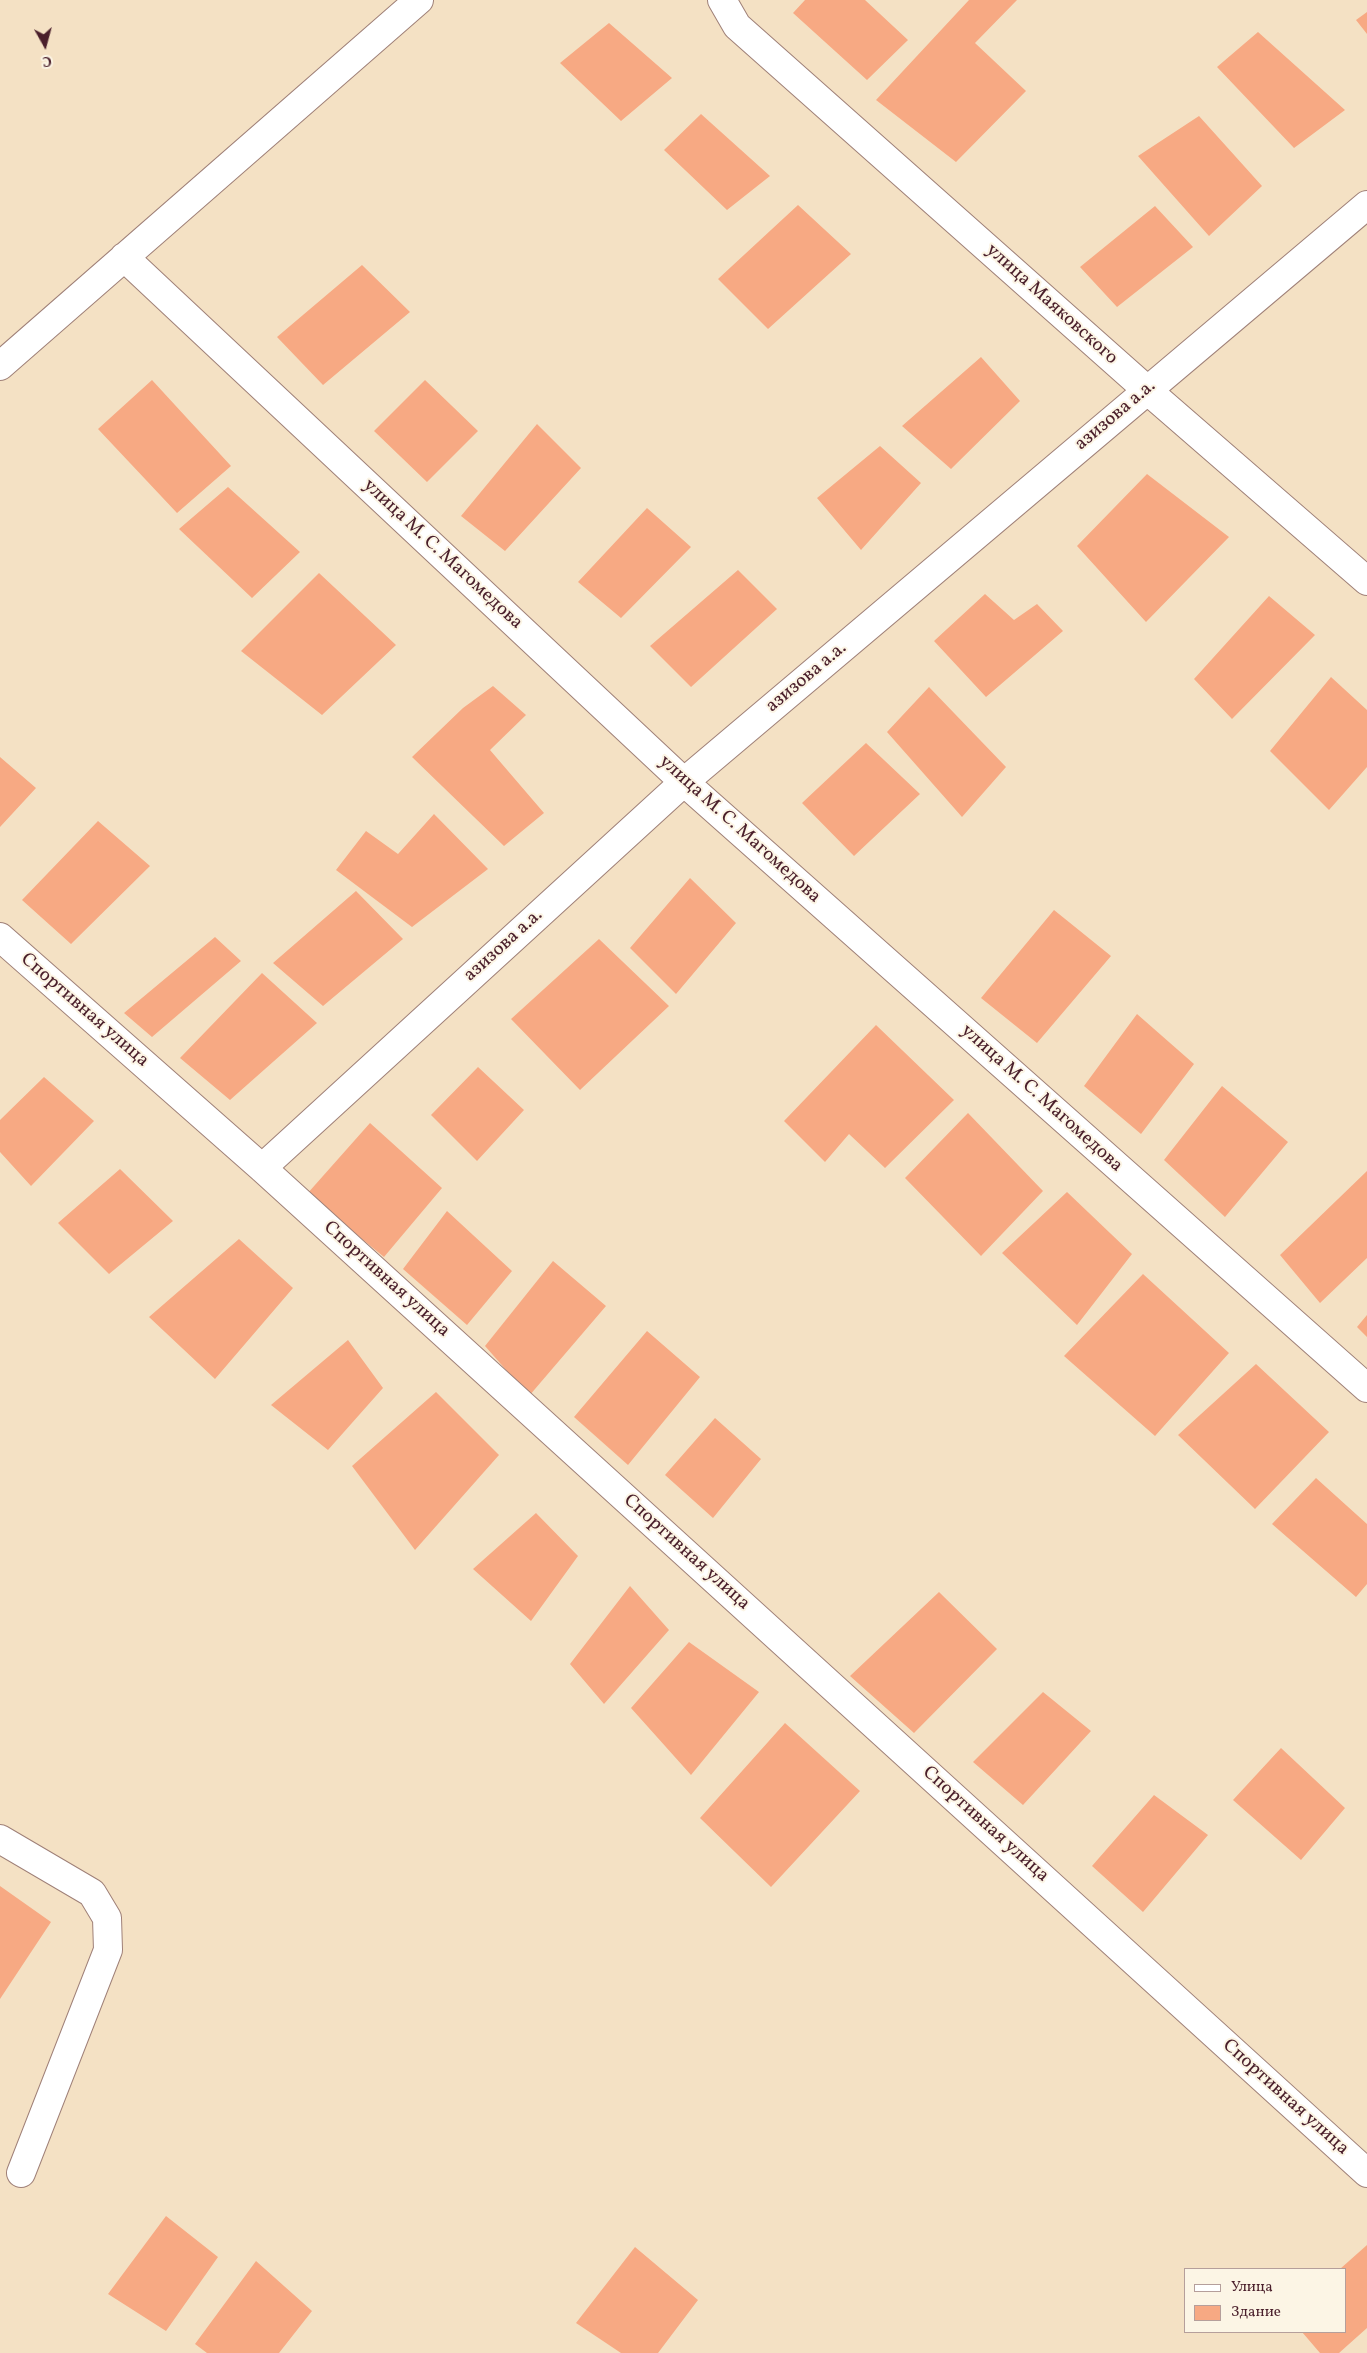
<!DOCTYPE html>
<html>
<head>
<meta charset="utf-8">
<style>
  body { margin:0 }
  #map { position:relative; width:1367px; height:2353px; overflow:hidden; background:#f4e1c4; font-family:Vollkorn,serif }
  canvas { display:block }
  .legend { position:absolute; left:1184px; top:2268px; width:162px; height:65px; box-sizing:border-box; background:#fcf5e5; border:1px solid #b59f9b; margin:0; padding:6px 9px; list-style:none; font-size:15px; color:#4a1f2b }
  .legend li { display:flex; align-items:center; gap:10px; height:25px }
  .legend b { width:25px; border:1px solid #b59f9b }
  .north { position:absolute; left:20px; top:20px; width:50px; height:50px; -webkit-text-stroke:4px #fcf5e5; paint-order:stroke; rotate:173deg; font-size:14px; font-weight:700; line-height:20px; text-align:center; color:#4a1f2b }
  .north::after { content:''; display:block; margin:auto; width:18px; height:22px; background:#4a1f2b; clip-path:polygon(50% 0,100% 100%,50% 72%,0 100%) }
</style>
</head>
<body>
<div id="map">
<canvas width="1367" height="2353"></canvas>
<ul class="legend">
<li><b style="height:6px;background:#fff"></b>Улица</li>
<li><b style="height:14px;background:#f7a983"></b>Здание</li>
</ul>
<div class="north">С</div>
</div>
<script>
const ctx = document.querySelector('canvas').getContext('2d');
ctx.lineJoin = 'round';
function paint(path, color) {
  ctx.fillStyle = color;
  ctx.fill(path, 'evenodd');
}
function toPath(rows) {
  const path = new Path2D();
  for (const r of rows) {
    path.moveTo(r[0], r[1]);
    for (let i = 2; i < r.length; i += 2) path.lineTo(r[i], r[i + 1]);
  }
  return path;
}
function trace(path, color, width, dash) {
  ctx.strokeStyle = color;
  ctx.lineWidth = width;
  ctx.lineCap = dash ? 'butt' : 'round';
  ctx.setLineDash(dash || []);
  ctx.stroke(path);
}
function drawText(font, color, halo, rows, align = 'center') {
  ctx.font = font + ' Vollkorn,serif';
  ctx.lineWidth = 4;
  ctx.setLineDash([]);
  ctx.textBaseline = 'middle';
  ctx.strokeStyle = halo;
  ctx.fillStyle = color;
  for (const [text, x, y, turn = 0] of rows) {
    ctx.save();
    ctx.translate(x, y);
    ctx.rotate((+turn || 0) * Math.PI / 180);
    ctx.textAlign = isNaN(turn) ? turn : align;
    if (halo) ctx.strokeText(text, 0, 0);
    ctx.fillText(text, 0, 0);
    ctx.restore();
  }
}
const building = toPath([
  [805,0,865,0,908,40,867,80,793,13],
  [969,0,1017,0,975,43,1026,91,956,162,876,100],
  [1367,12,1367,34,1356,20],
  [609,23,672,78,621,121,560,63],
  [1258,32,1345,110,1294,148,1217,67],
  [701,114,770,176,727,210,664,150],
  [1199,116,1262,186,1209,236,1138,156],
  [798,205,851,254,768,329,718,279],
  [1155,206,1193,247,1117,307,1080,267],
  [362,265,410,312,323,385,277,337],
  [981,357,1020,401,951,469,902,426],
  [152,380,231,466,177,513,98,429],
  [425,380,478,431,427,482,374,431],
  [537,424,581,468,505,551,461,516],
  [880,446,921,483,861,550,817,498],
  [1147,474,1229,537,1146,622,1077,546],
  [228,487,300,552,252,598,179,529],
  [647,508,691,547,621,618,578,582],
  [738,570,777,609,691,687,650,646],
  [319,573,396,645,322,715,241,651],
  [985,594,1014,620,1037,604,1063,631,986,697,934,641],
  [1269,596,1315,635,1232,719,1194,679],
  [1331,677,1367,710,1367,767,1329,810,1270,751],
  [493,686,526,715,490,750,544,813,504,846,412,757,463,708],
  [929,687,1006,767,962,817,887,732],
  [866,743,920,794,854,856,802,803],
  [0,757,36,788,0,827],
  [434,814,488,869,412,927,336,870,366,831,398,854],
  [98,821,150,866,71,944,22,900],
  [690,878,736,923,676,994,630,948],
  [356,891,403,939,323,1006,273,963],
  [1054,910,1111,956,1037,1043,981,998],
  [215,937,241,961,152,1037,124,1013],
  [599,939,669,1006,580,1090,511,1019],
  [262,973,317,1023,230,1100,180,1058],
  [1137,1014,1194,1064,1141,1134,1084,1086],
  [876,1025,954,1100,885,1168,849,1134,825,1162,784,1121],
  [478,1067,524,1110,477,1161,431,1115],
  [44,1077,94,1121,31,1186,0,1152,0,1120],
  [1222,1086,1288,1142,1225,1217,1164,1160],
  [968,1113,1043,1191,981,1256,905,1178],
  [370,1123,442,1188,384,1257,307,1194],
  [120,1169,173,1221,109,1274,58,1223],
  [1367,1171,1367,1258,1320,1303,1280,1255],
  [1067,1192,1132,1254,1077,1325,1002,1253],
  [447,1211,512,1271,467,1325,403,1269],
  [239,1239,293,1288,215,1379,149,1317],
  [553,1261,606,1306,529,1396,485,1346],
  [1143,1274,1229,1353,1155,1436,1064,1356],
  [1367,1315,1367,1337,1357,1327],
  [647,1331,700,1377,628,1465,574,1417],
  [348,1340,383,1388,328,1450,271,1405],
  [1256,1364,1329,1432,1255,1509,1178,1435],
  [436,1392,499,1455,415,1550,352,1466],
  [715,1418,761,1459,713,1518,665,1475],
  [1316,1478,1367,1524,1367,1584,1356,1597,1272,1524],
  [536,1513,578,1556,531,1621,473,1569],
  [630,1586,669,1630,604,1704,570,1664],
  [939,1592,997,1649,914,1733,850,1676],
  [689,1642,759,1692,691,1775,631,1708],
  [1043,1692,1091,1731,1023,1805,973,1762],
  [785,1723,860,1791,771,1887,700,1818],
  [1281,1748,1345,1808,1301,1860,1233,1800],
  [1154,1795,1208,1835,1143,1912,1092,1866],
  [0,1886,51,1922,0,1999],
  [166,2216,218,2257,166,2331,108,2294],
  [1367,2245,1367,2328,1339,2353,1320,2353,1302,2332,1346,2332,1346,2269,1340,2269],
  [635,2247,698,2300,658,2353,621,2353,576,2323],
  [256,2261,312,2311,279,2353,207,2353,195,2344]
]);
const minor = toPath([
  [722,0,737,26,1147,390,1367,581],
  [124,257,684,782,1367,1388],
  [0,366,419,0],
  [0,937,262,1168,1367,2173],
  [262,1168,684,782,1367,205],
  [0,1839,92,1893,107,1918,108,1950,21,2173]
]);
const streetNames = [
  ["улица Маяковского",1051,305,42],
  ["азизова а.а.",1116,416,-40],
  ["улица М. С. Магомедова",442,555,43],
  ["азизова а.а.",807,678,-40],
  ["улица М. С. Магомедова",739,830,42],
  ["азизова а.а.",504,946,-42],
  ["Спортивная улица",84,1011,41],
  ["улица М. С. Магомедова",1041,1099,42],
  ["Спортивная улица",386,1280,42],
  ["Спортивная улица",686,1553,42],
  ["Спортивная улица",985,1825,42],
  ["Спортивная улица",1285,2098,42]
];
paint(building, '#f7a983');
trace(minor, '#9f8078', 30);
trace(minor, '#fff', 28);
drawText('19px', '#4a1f2b', '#fcf5e5', streetNames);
</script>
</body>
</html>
